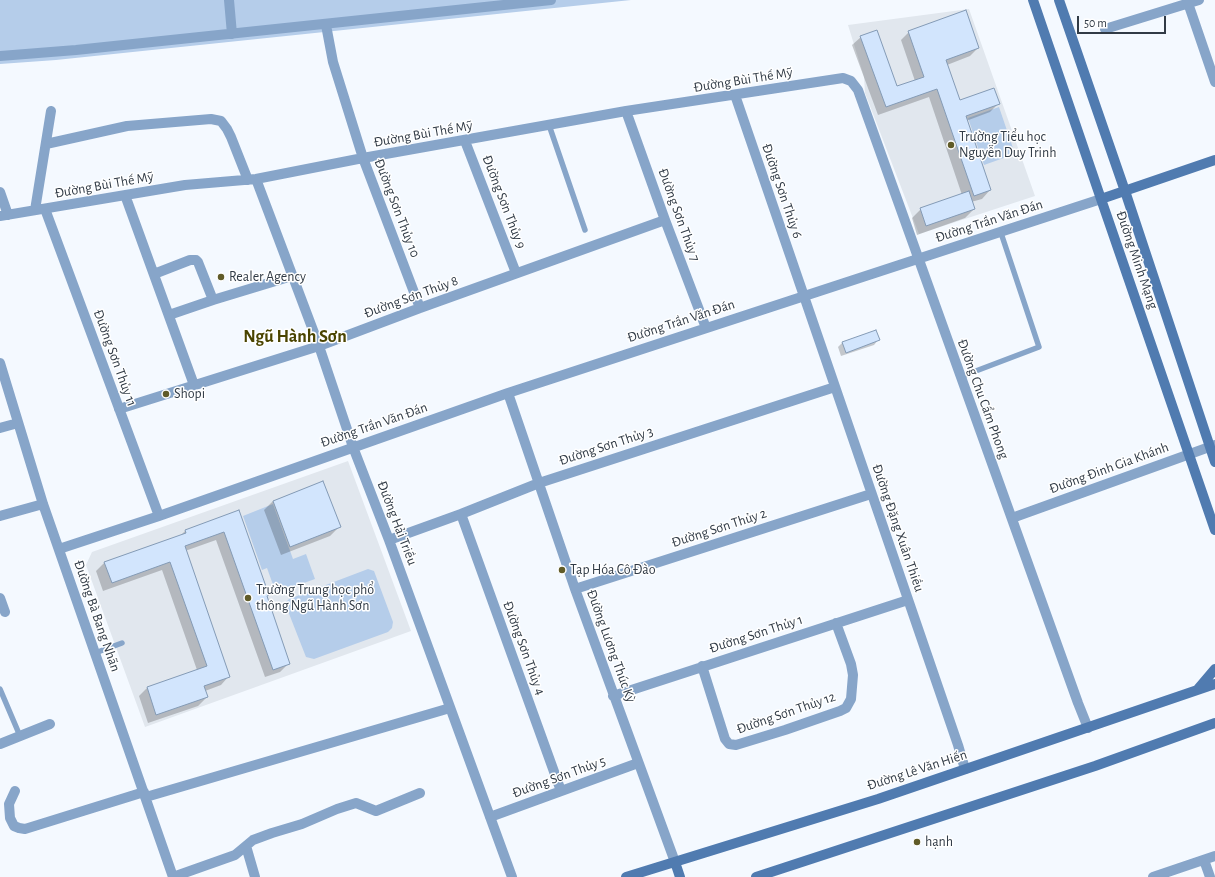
<!DOCTYPE html>
<html>
<head>
<meta charset="utf-8">
<style>
  body { margin:0 }
  #map { position:relative; width:1215px; height:877px; overflow:hidden; background:#f4f9ff; font-family:"Alegreya Sans",sans-serif }
  canvas { display:block }
  .scale { position:absolute; left:1077px; top:16px; width:89px; height:18px; box-sizing:border-box; border:2px solid #313b46; border-top:0; padding-left:5px; font-size:12px; line-height:14px; white-space:nowrap; color:#313b46; -webkit-text-stroke:3px #fff; paint-order:stroke }
</style>
</head>
<body>
<div id="map">
<canvas width="1215" height="877"></canvas>
<div class="scale">50 m</div>
</div>
<script>
const ctx = document.querySelector('canvas').getContext('2d');
ctx.lineJoin = 'round';
function paint(path, color) {
  ctx.fillStyle = color;
  ctx.fill(path, 'evenodd');
}
function toPath(rows) {
  const path = new Path2D();
  for (const r of rows) {
    path.moveTo(r[0], r[1]);
    for (let i = 2; i < r.length; i += 2) path.lineTo(r[i], r[i + 1]);
  }
  return path;
}
function trace(path, color, width, dash) {
  ctx.strokeStyle = color;
  ctx.lineWidth = width;
  ctx.lineCap = dash ? 'butt' : 'round';
  ctx.setLineDash(dash || []);
  ctx.stroke(path);
}
function drawText(font, color, halo, rows, align = 'center') {
  ctx.font = font + ' "Alegreya Sans",sans-serif';
  ctx.lineWidth = 3;
  ctx.setLineDash([]);
  ctx.textBaseline = 'middle';
  ctx.strokeStyle = halo;
  ctx.fillStyle = color;
  for (const [text, x, y, turn = 0] of rows) {
    ctx.save();
    ctx.translate(x, y);
    ctx.rotate((+turn || 0) * Math.PI / 180);
    ctx.textAlign = isNaN(turn) ? turn : align;
    if (halo) ctx.strokeText(text, 0, 0);
    ctx.fillText(text, 0, 0);
    ctx.restore();
  }
}
const built = toPath([
  [969,9,1035,196,919,234,865,93,864,77,848,25],
  [348,461,411,631,145,727,86,565,92,552]
]);
const green = toPath([
  [0,0,631,0,56,60,0,64],
  [999,107,1015,154,984,165,968,118],
  [273,504,293,559,306,554,315,579,276,593,267,568,262,570,243,516],
  [368,569,374,571,393,622,392,628,388,632,314,659,306,657,286,606,286,602,289,599]
]);
const shadow = toPath([
  [909,32,978,48,970,56,947,65,959,101,998,104,990,112,966,121,990,190,982,199,971,202,974,209,965,218,917,235,912,218,921,209,962,195,929,97,878,115,852,45,861,37,896,87,915,81,901,40],
  [875,331,878,340,874,345,841,356,838,347,842,343],
  [322,482,339,527,330,536,281,555,264,510,273,501],
  [238,512,266,597,289,663,280,672,265,677,216,540,185,551,229,676,221,685,205,691,207,697,198,706,148,723,139,696,147,688,197,670,162,570,103,591,96,571,105,562,180,536,185,531]
]);
const building = toPath([
  [966,10,979,48,946,60,960,100,994,88,1000,104,966,116,991,190,974,196,937,89,886,107,860,36,877,30,897,86,924,77,908,31,966,10],
  [969,191,975,209,926,226,920,208,969,191],
  [876,330,880,340,846,353,842,342,876,330],
  [323,481,341,527,290,547,273,501,323,481],
  [239,510,269,595,267,596,290,664,273,670,224,532,185,546,230,677,204,686,208,697,156,715,147,687,207,666,170,562,112,583,104,562,186,533,185,530,239,510]
]);
const lane = toPath([
  [549,125,585,230],
  [960,377,1039,347,1001,233],
  [95,653,122,643],
  [0,689,20,736]
]);
const street = toPath([
  [229,0,232,34],
  [1188,3,1215,82],
  [326,25,333,62,363,158,420,308],
  [1105,29,1199,0],
  [0,56,76,50,551,0],
  [735,95,958,745,965,769],
  [626,111,665,220,706,328],
  [465,141,516,273],
  [46,144,127,126,211,119,221,121,227,129,231,137,248,180],
  [256,179,319,346,353,447,389,540,512,877],
  [0,192,8,215],
  [125,195,194,385],
  [45,209,159,516],
  [35,210,51,111],
  [0,216,185,185,256,179,363,158,626,111,843,78,851,81,858,90,1078,703,1088,728],
  [154,274,190,260,196,260,198,262,213,300],
  [169,315,213,300,292,276],
  [0,363,43,504,173,877],
  [508,393,575,589,675,862],
  [119,409,319,346,420,308,665,220],
  [0,428,18,423],
  [461,514,561,791],
  [0,516,43,504],
  [1012,518,1215,445],
  [389,540,461,514,539,483,835,387],
  [59,549,159,516,508,393,1101,199],
  [575,589,871,494],
  [0,598,5,612],
  [702,666,725,739,729,744,736,745,785,730,840,711,846,708,851,699,853,675,851,664,836,623],
  [613,696,908,600],
  [0,744,50,724],
  [15,791,9,804,10,818,14,826,19,828,25,829,144,792],
  [146,797,450,708],
  [490,817,638,763],
  [246,846,255,877],
  [1204,860,1210,877],
  [173,877,235,855,253,840,272,833,302,824,337,809,356,803,376,811,420,793],
  [1153,877,1215,856]
]);
const secondary = toPath([
  [1033,0,1101,199,1215,530],
  [1059,0,1125,191,1215,462],
  [1101,199,1215,160],
  [1198,689,1215,669],
  [675,862,680,877],
  [626,877,878,799,1215,684],
  [756,877,1095,766,1215,723]
]);
const markers = [
  [951,145,4,"#605b28"],
  [221,277,4,"#605b28"],
  [166,394,4,"#605b28"],
  [562,570,4,"#605b28"],
  [248,598,4,"#605b28"],
  [917,842,4,"#605b28"]
];
const streetNames = [
  ["Đường Bùi Thế Mỹ",743,80,-9],
  ["Đường Bùi Thế Mỹ",423,134,-10],
  ["Đường Bùi Thế Mỹ",104,185,-10],
  ["Đường Sơn Thủy 6",782,191,71],
  ["Đường Sơn Thủy 9",504,202,69],
  ["Đường Sơn Thủy 10",397,208,69],
  ["Đường Sơn Thủy 7",679,215,70],
  ["Đường Trần Văn Đán",989,221,-18],
  ["Đường Minh Mạng",1137,260,71],
  ["Đường Sơn Thủy 8",411,297,-20],
  ["Đường Trần Văn Đán",681,321,-18],
  ["Đường Sơn Thủy 11",115,358,70],
  ["Đường Chu Cẩm Phong",983,399,70],
  ["Đường Trần Văn Đán",374,425,-19],
  ["Đường Sơn Thủy 3",606,446,-18],
  ["Đường Đinh Gia Khánh",1109,468,-20],
  ["Đường Hải Triều",397,523,69],
  ["Đường Sơn Thủy 2",719,528,-18],
  ["Đường Đặng Xuân Thiều",898,528,71],
  ["Đường Bà Bang Nhãn",97,616,71],
  ["Đường Sơn Thủy 1",756,634,-18],
  ["Đường Lương Thúc Kỳ",611,646,70],
  ["Đường Sơn Thủy 4",524,648,70],
  ["Đường Sơn Thủy 12",786,713,-19],
  ["Đường Lê Văn Hiến",917,770,-18],
  ["Đường Sơn Thủy 5",559,777,-20]
];
const poiNames = [
  ["Trường Tiểu học",959,137],
  ["Nguyễn Duy Trinh",959,153],
  ["Realer Agency",229,277],
  ["Shopi",174,394],
  ["Tạp Hóa Cô Đào",570,570],
  ["Trường Trung học phổ",256,590],
  ["thông Ngũ Hành Sơn",256,606],
  ["hạnh",925,842]
];
const districtNames = [
  ["Ngũ Hành Sơn",295,337]
];
paint(built, '#e1e7ee');
paint(green, '#b5cdea');
paint(shadow, '#0003');
paint(building, '#d2e5fd');
trace(building, '#849bb6', 1);
trace(lane, '#87a5c9', 5.5);
trace(street, '#87a5c9', 10);
trace(secondary, '#507bb0', 10);
for (const [x, y, r, color] of markers) {
  const dot = new Path2D();
  dot.arc(x, y, r, 0, 2 * Math.PI);
  ctx.fillStyle = color;
  ctx.fill(dot);
  trace(dot, '#fff', 1.5);
}
drawText('14px', '#313b46', '#fff', streetNames);
drawText('14px', '#313b46', '#fff', poiNames, 'left');
drawText('bold 18px', '#4a4400', '#fff', districtNames);
</script>
</body>
</html>
